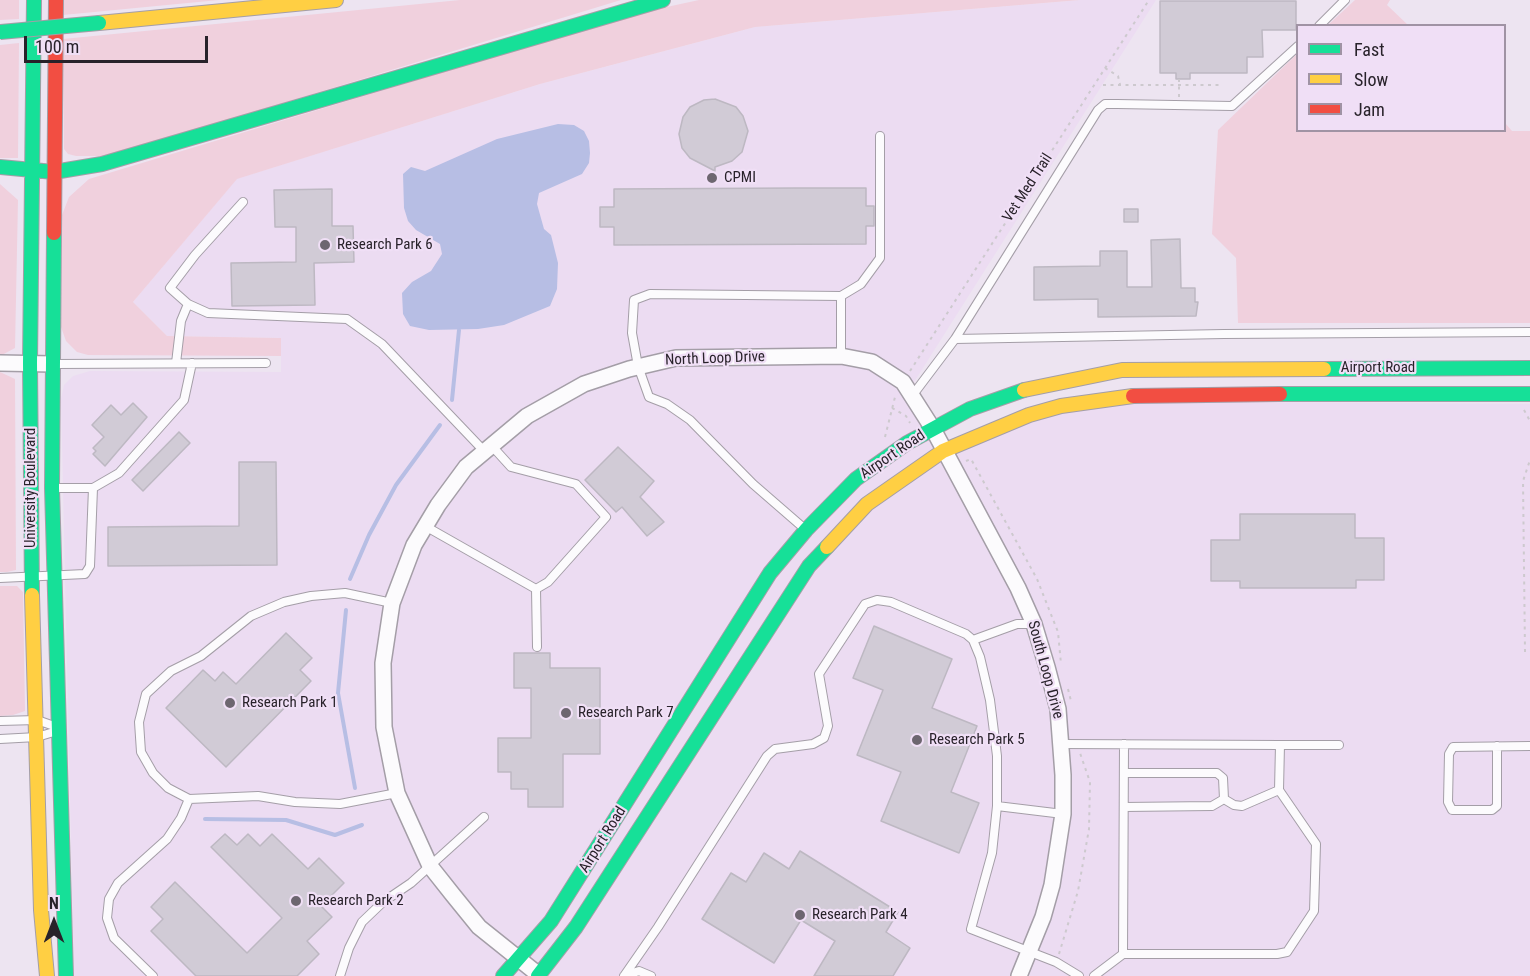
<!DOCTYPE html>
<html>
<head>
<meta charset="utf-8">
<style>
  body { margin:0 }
  #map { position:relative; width:1530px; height:976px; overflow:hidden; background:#ede4f1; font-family:"Roboto Condensed",sans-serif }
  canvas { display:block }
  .legend { position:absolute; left:1296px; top:24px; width:210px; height:108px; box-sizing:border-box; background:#f0dff6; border:2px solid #a093a4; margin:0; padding:8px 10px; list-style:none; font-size:18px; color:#28222a }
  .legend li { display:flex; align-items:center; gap:12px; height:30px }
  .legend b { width:30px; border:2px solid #a093a4 }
  .north { position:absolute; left:24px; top:892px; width:60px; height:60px; -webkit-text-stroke:4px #f0dff6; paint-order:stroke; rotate:0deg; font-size:16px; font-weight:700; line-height:24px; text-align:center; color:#28222a }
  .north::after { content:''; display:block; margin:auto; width:21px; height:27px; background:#28222a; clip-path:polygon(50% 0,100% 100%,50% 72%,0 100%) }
  .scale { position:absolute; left:24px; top:36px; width:184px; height:27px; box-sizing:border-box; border:3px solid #28222a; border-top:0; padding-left:8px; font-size:18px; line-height:21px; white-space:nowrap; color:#28222a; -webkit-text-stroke:4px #f0dff6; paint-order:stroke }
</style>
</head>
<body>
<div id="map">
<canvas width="1530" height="976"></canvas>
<ul class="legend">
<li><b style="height:8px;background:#16e098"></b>Fast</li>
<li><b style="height:8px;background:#ffcf43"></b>Slow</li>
<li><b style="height:8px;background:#f24e42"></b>Jam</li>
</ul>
<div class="north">N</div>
<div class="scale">100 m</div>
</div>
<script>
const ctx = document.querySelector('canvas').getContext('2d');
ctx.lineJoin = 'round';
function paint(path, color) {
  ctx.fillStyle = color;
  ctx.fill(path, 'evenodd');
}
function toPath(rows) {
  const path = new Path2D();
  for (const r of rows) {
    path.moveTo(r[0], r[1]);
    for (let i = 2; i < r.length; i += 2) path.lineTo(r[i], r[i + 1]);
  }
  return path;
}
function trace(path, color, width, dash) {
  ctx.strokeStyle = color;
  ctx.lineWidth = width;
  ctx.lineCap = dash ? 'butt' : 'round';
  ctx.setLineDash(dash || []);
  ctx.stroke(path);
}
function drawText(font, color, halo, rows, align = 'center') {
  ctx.font = font + ' "Roboto Condensed",sans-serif';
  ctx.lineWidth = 4.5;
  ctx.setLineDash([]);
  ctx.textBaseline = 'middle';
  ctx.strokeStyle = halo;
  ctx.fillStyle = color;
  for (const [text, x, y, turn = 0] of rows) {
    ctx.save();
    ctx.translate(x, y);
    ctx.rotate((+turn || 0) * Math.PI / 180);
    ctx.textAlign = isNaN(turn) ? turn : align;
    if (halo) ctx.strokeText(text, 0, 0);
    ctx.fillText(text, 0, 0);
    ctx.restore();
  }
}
const built = toPath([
  [1080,0,1156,0,909,390,946,450,1096,401,1530,404,1530,976,74,976,61,399,64,385,73,376,90,371,281,372,281,338,167,336,133,302,236,179,540,84,755,27]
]);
const green = toPath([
  [0,0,19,0,19,19,0,20],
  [63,0,219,0,63,15],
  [460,0,621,0,109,156,76,156,68,154,64,149,63,39],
  [699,0,1080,0,755,27,540,84,237,179,133,302,167,336,281,338,281,356,88,355,77,352,66,341,61,327,62,215,69,197,89,179,639,13],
  [1355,0,1390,0,1387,5,1408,25,1328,25],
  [19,43,18,158,0,158,0,45],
  [1297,54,1298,130,1504,130,1505,123,1512,131,1530,131,1530,323,1238,323,1236,258,1212,234,1218,130],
  [0,184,18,200,15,348,0,356],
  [0,372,15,379,16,570,7,572,0,572],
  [0,586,17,586,23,592,25,711,13,715,0,716]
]);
const water = toPath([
  [558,124,574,125,584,131,589,141,590,153,589,163,582,174,539,193,537,204,544,229,551,235,558,263,557,289,550,306,504,325,478,329,429,330,410,326,403,314,402,293,412,282,431,271,442,254,440,244,416,230,408,221,404,208,403,174,411,167,425,171,497,139]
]);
const stream = toPath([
  [452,400,459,330],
  [350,579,369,535,396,485,440,425],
  [346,610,338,693,355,788],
  [205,819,286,820,335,835,362,825]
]);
const building = toPath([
  [1160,1,1296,1,1296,30,1262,30,1263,57,1247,57,1247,73,1190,73,1190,79,1176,79,1176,73,1160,73,1160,1],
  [715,99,736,107,743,116,748,131,742,152,732,161,715,167,715,171,690,158,682,148,679,134,683,117,690,107,704,100,715,99],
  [797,188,866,188,866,206,874,206,874,226,866,226,866,244,614,245,614,227,600,227,600,207,614,207,614,189,797,188],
  [332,189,332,226,353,226,354,262,314,263,315,305,232,306,231,263,296,262,296,227,275,227,274,190,332,189],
  [1124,209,1138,209,1138,222,1124,222,1124,209],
  [1180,239,1181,288,1195,288,1195,302,1198,302,1196,316,1098,317,1098,299,1034,300,1034,267,1100,266,1100,251,1127,251,1127,287,1152,287,1151,240,1180,239],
  [133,403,147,417,105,466,93,454,96,451,93,448,104,437,92,425,111,405,121,415,133,403],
  [179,432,190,443,143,491,132,480,179,432],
  [618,447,654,481,640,497,664,522,647,536,622,507,616,512,585,480,618,447],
  [239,462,276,462,277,565,108,566,108,527,239,526,239,462],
  [1240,514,1355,514,1355,538,1384,538,1384,580,1356,580,1356,588,1240,588,1240,581,1211,581,1211,540,1240,540,1240,514],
  [874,626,952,659,932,708,977,726,951,792,979,803,959,853,881,821,901,772,857,755,883,690,853,678,874,626],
  [286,633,312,658,300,670,311,681,226,767,166,708,203,670,215,681,223,672,236,684,286,633],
  [514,653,550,653,550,668,600,668,600,754,563,754,563,807,528,807,528,789,511,789,511,772,498,772,498,738,531,738,531,688,514,688,514,653],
  [225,834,237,845,248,834,260,846,272,834,308,869,319,858,344,883,321,906,332,917,307,941,319,954,297,976,196,976,151,931,163,919,151,907,175,882,247,953,282,918,211,847,225,834],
  [800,851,898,912,886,932,910,948,893,976,814,976,835,941,801,920,774,963,702,919,731,873,746,882,764,853,789,869,800,851]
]);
const path = toPath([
  [1105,68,1118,76,1120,84],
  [1179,79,1179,97],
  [1103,85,1223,85],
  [910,371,1149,0],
  [892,408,906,416,910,423],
  [1524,410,1530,421],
  [885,437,895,397],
  [966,461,971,459,1037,579,1058,632,1061,664],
  [1525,652,1523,481,1530,460],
  [1068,689,1071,701],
  [1059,954,1078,891,1089,829,1090,782,1080,753]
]);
const lane = toPath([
  [1319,26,1345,0],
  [243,202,195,255,170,288,188,304,208,313,347,319,382,344,484,451],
  [841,296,861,284,880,258,880,136],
  [955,339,1098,110,1105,104,1117,104,1232,106,1298,46],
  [176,363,181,321,188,304],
  [55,364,266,363],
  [912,396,955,339,1224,334,1530,332],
  [491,445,511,467,576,484,606,517,548,582,536,589],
  [53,488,93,488,119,473,184,400,192,363],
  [425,526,536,589,537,647],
  [806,530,753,484,690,420,667,404,649,397,638,366,632,333,634,300,650,294,841,296,841,356],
  [0,578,85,574,90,566,93,488],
  [392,603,345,593,311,596,284,602,251,616,201,656,171,671,146,694,139,722,141,752,153,773,168,788,189,799,258,796,295,802,340,804,397,793],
  [973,640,1017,624,1034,624],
  [0,721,37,720,57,727],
  [0,739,37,737,57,731],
  [1061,744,1280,745,1279,790,1316,844,1314,911,1287,952,1277,954,1123,954,1094,976],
  [1280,745,1339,745],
  [1497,746,1497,806,1492,810,1452,810,1448,802,1449,754,1453,747,1530,746],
  [1124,773,1217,773,1223,778,1224,799,1234,805,1242,806,1279,790],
  [997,806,1063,814],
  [1124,807,1212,806,1224,799],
  [1123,954,1124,744],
  [153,976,114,938,107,918,109,899,118,883,167,839,181,818,189,799],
  [340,976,349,948,362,922,383,902,411,883,484,817],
  [624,976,658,927,767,756,775,749,813,744,824,738,828,726,819,674,865,604,877,600,891,602,966,634,973,640,980,657,990,700,997,756,997,806,992,853,971,929,1056,962,1079,976],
  [624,976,639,971,651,976]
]);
const street = toPath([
  [0,363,53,364],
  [539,975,479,927,453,895,430,866,397,793,384,727,383,663,392,603,414,545,438,505,466,467,527,416,584,384,629,369,676,358,841,356,872,362,903,382,933,429,1018,588,1034,624,1047,667,1058,709,1063,775,1063,814,1052,885,1043,917,1019,976]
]);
const fast = toPath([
  [0,167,54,172,102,164,663,0],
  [54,233,52,488,66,976],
  [1324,369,1530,368],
  [1280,394,1530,394],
  [32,595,30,363,34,0],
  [503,976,551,921,770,573,806,530,856,479,907,443,970,409,1024,390],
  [538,976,576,927,809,566,827,547]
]);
const slow = toPath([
  [99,23,336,0],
  [1024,390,1122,370,1324,369],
  [827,547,867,504,943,451,1029,415,1061,406,1133,396],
  [32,595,41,910,47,976]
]);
const jam = toPath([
  [54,233,56,0],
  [1133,396,1280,394]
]);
const fastBridge = toPath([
  [0,32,99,23]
]);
const markers = [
  [712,178,6,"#6d6670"],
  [325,245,6,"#6d6670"],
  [230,703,6,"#6d6670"],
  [566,713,6,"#6d6670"],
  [917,740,6,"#6d6670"],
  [296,901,6,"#6d6670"],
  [800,915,6,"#6d6670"]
];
const poiNames = [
  ["CPMI",724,178],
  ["Research Park 6",337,245],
  ["Research Park 1",242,703],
  ["Research Park 7",578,713],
  ["Research Park 5",929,740],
  ["Research Park 2",308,901],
  ["Research Park 4",812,915]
];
const streetNames = [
  ["Vet Med Trail",1028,188,-57],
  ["North Loop Drive",715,359,-2],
  ["Airport Road",1378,368],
  ["Airport Road",893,455,-34],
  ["University Boulevard",31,488,-90],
  ["South Loop Drive",1045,670,75],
  ["Airport Road",603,840,-58]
];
paint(built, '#ecdcf2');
paint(green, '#f0d0dd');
paint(water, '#b7bee4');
trace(stream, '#b7bee4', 4);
paint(building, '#d1cbd6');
trace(building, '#bdb8c2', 1.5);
trace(lane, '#a49ea7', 10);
trace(street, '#a49ea7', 18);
trace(fast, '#a49ea7', 16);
trace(slow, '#a49ea7', 16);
trace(jam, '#a49ea7', 16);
trace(path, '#cdc9ce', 2, [3, 4.5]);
trace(lane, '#fcfbfd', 8);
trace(street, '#fcfbfd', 15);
trace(fast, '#16e098', 14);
trace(slow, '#ffcf43', 14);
trace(jam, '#f24e42', 14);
trace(fastBridge, '#a49ea7', 16, []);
trace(fastBridge, '#16e098', 14);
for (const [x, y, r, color] of markers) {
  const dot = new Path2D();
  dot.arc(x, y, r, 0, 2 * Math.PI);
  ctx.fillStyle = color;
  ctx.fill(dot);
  trace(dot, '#f0dff6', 2);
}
drawText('15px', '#28222a', '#f0dff6', poiNames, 'left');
drawText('15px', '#28222a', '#f0dff6', streetNames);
</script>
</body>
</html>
